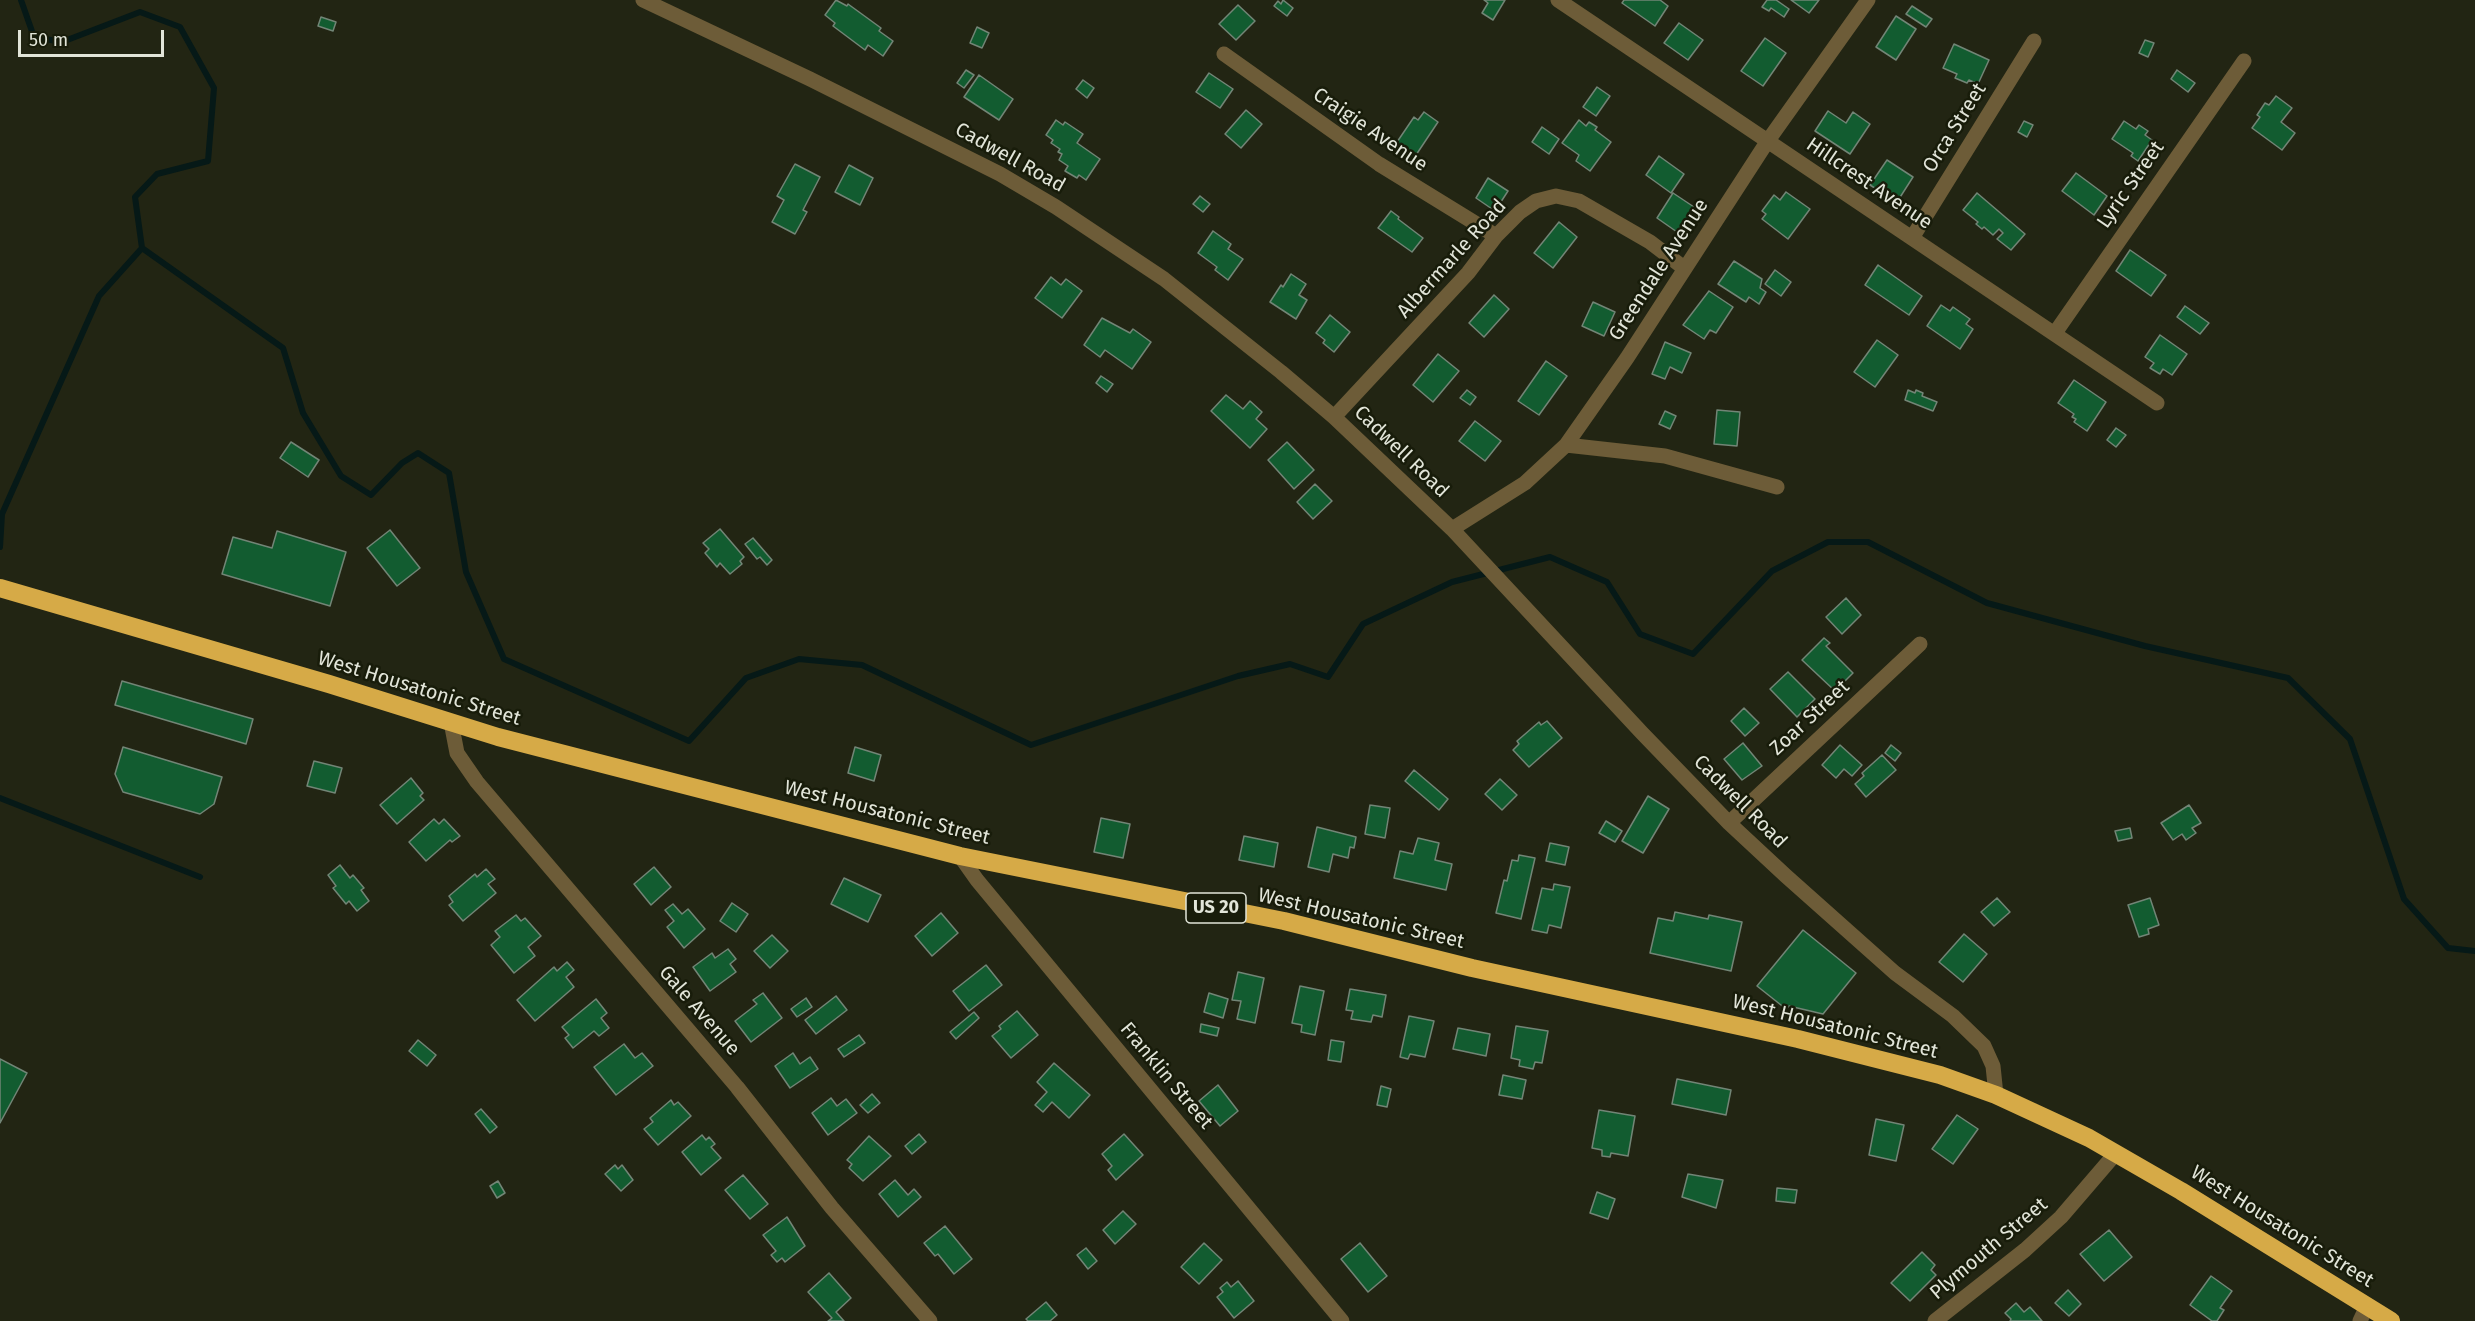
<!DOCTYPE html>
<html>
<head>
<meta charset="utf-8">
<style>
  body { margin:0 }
  #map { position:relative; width:2475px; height:1321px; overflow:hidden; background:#222513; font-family:"Fira Sans",sans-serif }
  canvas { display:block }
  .scale { position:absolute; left:18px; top:30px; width:146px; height:27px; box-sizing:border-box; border:3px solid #e2e5d9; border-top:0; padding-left:8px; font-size:18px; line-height:21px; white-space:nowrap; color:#e2e5d9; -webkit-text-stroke:4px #181c0a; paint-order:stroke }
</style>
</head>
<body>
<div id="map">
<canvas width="2475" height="1321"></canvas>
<div class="scale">50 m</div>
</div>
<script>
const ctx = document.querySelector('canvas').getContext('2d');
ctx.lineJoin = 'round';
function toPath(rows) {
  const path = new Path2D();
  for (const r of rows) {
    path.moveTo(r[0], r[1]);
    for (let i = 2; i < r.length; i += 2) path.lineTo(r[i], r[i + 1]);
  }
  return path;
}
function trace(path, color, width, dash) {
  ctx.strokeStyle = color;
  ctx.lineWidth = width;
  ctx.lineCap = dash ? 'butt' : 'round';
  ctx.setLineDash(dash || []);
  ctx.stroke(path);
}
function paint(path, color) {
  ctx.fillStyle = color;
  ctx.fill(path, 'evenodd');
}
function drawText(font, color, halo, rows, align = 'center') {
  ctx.font = font + ' "Fira Sans",sans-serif';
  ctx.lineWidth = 5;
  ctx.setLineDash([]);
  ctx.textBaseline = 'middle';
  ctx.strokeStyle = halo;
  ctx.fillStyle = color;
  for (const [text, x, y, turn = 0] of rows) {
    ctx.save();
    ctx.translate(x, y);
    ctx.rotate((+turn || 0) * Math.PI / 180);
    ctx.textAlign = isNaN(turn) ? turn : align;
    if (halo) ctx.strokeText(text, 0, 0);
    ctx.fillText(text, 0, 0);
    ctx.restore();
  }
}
const stream = toPath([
  [21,0,34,37,62,42,140,12,180,27,214,88,208,161,157,174,135,197,142,248,283,348,303,413,341,476,371,495,402,463,418,453,449,473,466,572,504,659,689,741,746,678,799,659,862,665,1031,745,1238,676,1290,664,1328,677,1363,624,1452,582,1550,557,1607,582,1640,634,1693,654,1772,571,1828,542,1868,542,1987,603,2145,646,2288,678,2350,739,2404,899,2448,948,2475,951],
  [0,547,2,514,99,296,142,248],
  [0,798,200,877]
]);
const building = toPath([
  [836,0,847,6,848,4,881,28,879,31,893,41,883,56,868,45,865,50,833,26,835,23,825,15,836,0],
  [1283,0,1293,8,1287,16,1274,6,1278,1,1281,4,1283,0],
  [1484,0,1505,0,1493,20,1482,13,1488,3,1484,0],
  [1624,0,1660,0,1668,6,1655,26,1622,3,1624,0],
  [1767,0,1776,0,1789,9,1784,17,1771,8,1769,11,1762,7,1767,0],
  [1791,0,1819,0,1809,13,1791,0],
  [1238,5,1255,21,1236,40,1219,24,1238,5],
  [1912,6,1932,19,1926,27,1906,14,1912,6],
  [1896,16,1916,29,1896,60,1876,47,1896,16],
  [321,17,336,22,333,31,318,26,321,17],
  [1679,23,1703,40,1688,60,1664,43,1679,23],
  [977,27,989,33,982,48,970,43,977,27],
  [1765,38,1786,53,1763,86,1741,71,1765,38],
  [2145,40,2154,43,2148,57,2139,53,2145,40],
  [1954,44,1989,60,1978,84,1969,80,1967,83,1955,78,1957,74,1943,68,1954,44],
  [966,70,974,75,964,88,957,83,966,70],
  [2177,70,2195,83,2188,92,2171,79,2177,70],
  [1209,73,1233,89,1220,108,1196,92,1209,73],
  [979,75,1013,99,999,120,964,97,979,75],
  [1083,80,1094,88,1087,98,1076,89,1083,80],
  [1597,87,1610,96,1596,116,1583,107,1597,87],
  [2276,96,2292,108,2281,122,2295,133,2282,150,2252,128,2260,117,2257,115,2265,103,2269,105,2276,96],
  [1246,110,1262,124,1241,148,1225,134,1246,110],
  [1828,111,1846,123,1853,112,1870,124,1850,154,1815,131,1828,111],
  [1424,112,1438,122,1414,158,1395,145,1414,117,1418,120,1424,112],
  [1056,120,1063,125,1065,122,1083,134,1077,143,1100,159,1086,180,1079,175,1077,178,1065,171,1068,166,1059,160,1062,154,1058,152,1060,149,1051,143,1053,140,1046,135,1056,120],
  [1579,120,1586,126,1589,122,1597,127,1595,130,1611,142,1590,171,1576,161,1579,155,1562,143,1579,120],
  [2024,121,2033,125,2027,137,2018,132,2024,121],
  [2124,121,2136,129,2139,125,2148,131,2145,135,2152,140,2138,161,2131,156,2133,153,2112,139,2124,121],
  [1542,127,1559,139,1549,154,1532,142,1542,127],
  [1659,156,1684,174,1671,193,1646,175,1659,156],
  [1887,160,1913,177,1897,202,1870,185,1887,160],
  [795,164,820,177,803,210,807,212,795,234,772,222,784,200,777,196,795,164],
  [849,165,873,178,860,205,835,192,849,165],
  [2076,173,2107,196,2094,215,2062,191,2076,173],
  [1488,178,1508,191,1495,211,1476,198,1488,178],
  [1786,192,1810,209,1788,239,1762,219,1766,214,1762,211,1774,195,1780,200,1786,192],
  [1673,193,1700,211,1686,233,1679,229,1677,232,1657,218,1673,193],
  [1977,193,2025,234,2011,250,1997,239,2003,233,1999,229,1993,235,1984,227,1982,229,1976,224,1978,222,1963,210,1977,193],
  [1200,196,1210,204,1203,212,1193,204,1200,196],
  [1391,211,1399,217,1398,219,1423,238,1412,252,1378,228,1391,211],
  [1559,222,1577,237,1553,268,1534,253,1559,222],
  [1213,231,1231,244,1228,249,1243,259,1228,280,1215,270,1217,267,1198,253,1213,231],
  [2130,250,2166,275,2151,296,2116,271,2130,250],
  [1734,261,1762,279,1760,288,1766,292,1759,304,1749,297,1746,302,1718,284,1734,261],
  [1878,265,1922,296,1909,315,1865,285,1878,265],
  [1775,270,1791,282,1781,296,1765,284,1775,270],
  [1291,274,1306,284,1299,295,1307,300,1296,319,1270,302,1281,285,1283,287,1291,274],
  [1051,277,1061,285,1066,279,1082,291,1062,318,1035,298,1051,277],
  [1709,291,1733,307,1716,333,1710,330,1704,339,1683,325,1709,291],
  [1494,295,1509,309,1484,337,1469,323,1494,295],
  [1593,302,1615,312,1604,336,1582,326,1593,302],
  [1941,305,1950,311,1953,307,1970,319,1966,324,1973,329,1960,349,1927,326,1941,305],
  [2185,306,2209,323,2200,334,2177,317,2185,306],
  [1330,315,1350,332,1334,352,1323,343,1325,340,1316,333,1330,315],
  [1102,318,1130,333,1133,329,1151,342,1132,369,1105,350,1100,357,1084,345,1102,318],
  [2160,335,2187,354,2172,375,2163,369,2160,374,2150,368,2154,363,2145,357,2160,335],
  [1877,340,1898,355,1875,387,1854,372,1877,340],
  [1665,342,1691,353,1682,373,1670,367,1665,379,1652,374,1665,342],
  [1438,354,1459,371,1433,402,1413,385,1438,354],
  [1546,361,1567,376,1539,415,1518,401,1546,361],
  [1101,376,1113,384,1107,392,1096,383,1101,376],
  [2074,380,2106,402,2087,431,2074,422,2076,419,2072,417,2074,414,2058,403,2074,380],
  [1467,390,1476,397,1470,405,1460,398,1467,390],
  [1908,390,1915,393,1916,390,1923,393,1922,396,1937,402,1933,411,1905,400,1908,390],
  [1226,395,1243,409,1250,401,1262,412,1256,419,1267,429,1250,448,1211,411,1226,395],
  [1717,410,1740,412,1737,446,1714,444,1717,410],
  [1665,411,1676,416,1670,429,1659,424,1665,411],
  [1475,421,1501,441,1485,461,1459,441,1475,421],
  [2116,428,2126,435,2116,447,2107,440,2116,428],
  [291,442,319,460,308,477,280,458,291,442],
  [1287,442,1314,470,1294,489,1268,460,1287,442],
  [1315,484,1332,501,1313,519,1297,502,1315,484],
  [720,529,744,557,740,561,742,564,730,574,720,563,717,567,705,553,709,549,703,543,720,529],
  [390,530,420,568,397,586,367,548,390,530],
  [277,531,346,552,330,606,222,574,233,537,272,548,277,531],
  [753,538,772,560,767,565,760,557,757,559,745,544,753,538],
  [1846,598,1861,615,1842,634,1826,617,1846,598],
  [1824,638,1830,643,1826,646,1853,673,1835,691,1802,660,1824,638],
  [1788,672,1815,699,1797,717,1770,689,1788,672],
  [122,681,253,719,246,744,115,705,122,681],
  [1744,708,1759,723,1745,736,1731,721,1744,708],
  [1547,721,1562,738,1529,767,1513,750,1519,744,1517,741,1539,722,1541,725,1547,721],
  [1743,743,1762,766,1742,780,1724,759,1743,743],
  [1840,745,1862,765,1852,776,1844,769,1836,778,1822,765,1840,745],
  [1891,745,1901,753,1895,761,1885,753,1891,745],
  [123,747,222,777,214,804,200,814,123,792,115,774,123,747],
  [855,747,881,755,874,781,848,773,855,747],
  [1882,755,1896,770,1866,797,1855,784,1864,776,1862,773,1882,755],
  [314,761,342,768,335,793,307,786,314,761],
  [1414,770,1448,799,1439,810,1405,781,1414,770],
  [411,778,423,793,420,796,424,800,397,824,380,805,411,778],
  [1500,779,1517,795,1502,810,1485,794,1500,779],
  [1648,796,1669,809,1643,853,1622,841,1648,796],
  [1370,805,1390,808,1385,838,1365,834,1370,805],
  [2189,805,2201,823,2192,828,2196,833,2186,840,2182,834,2173,840,2161,823,2189,805],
  [1101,818,1130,824,1123,858,1094,852,1101,818],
  [434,819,439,824,444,819,460,836,452,842,450,840,426,861,409,842,434,819],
  [1606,821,1622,831,1615,842,1599,833,1606,821],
  [1317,827,1356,837,1354,848,1350,847,1348,858,1333,854,1329,872,1308,867,1317,827],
  [2130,828,2132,838,2118,841,2115,831,2130,828],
  [1244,836,1278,843,1274,867,1239,860,1244,836],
  [1418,838,1439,843,1435,860,1452,864,1446,890,1394,878,1400,851,1413,854,1418,838],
  [1550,843,1569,847,1565,865,1546,861,1550,843],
  [1519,855,1535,858,1521,919,1496,913,1504,880,1507,881,1512,860,1518,861,1519,855],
  [340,865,350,878,353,875,364,888,361,890,369,901,357,911,349,901,346,904,333,888,336,886,328,875,340,865],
  [654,867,671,887,651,905,634,884,654,867],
  [486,869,495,879,488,884,496,893,463,921,449,905,453,902,449,896,475,874,477,877,486,869],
  [844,878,881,895,868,922,831,904,844,878],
  [1554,884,1570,887,1561,928,1549,925,1547,933,1532,930,1542,888,1553,890,1554,884],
  [1997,898,2010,912,1994,926,1981,912,1997,898],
  [2150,898,2159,925,2148,929,2149,934,2139,937,2128,905,2150,898],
  [732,903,748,914,736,932,720,921,732,903],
  [673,904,682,914,688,909,705,929,684,948,667,927,674,921,665,910,673,904],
  [1675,912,1708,919,1709,915,1742,922,1731,971,1650,953,1658,918,1673,921,1675,912],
  [941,913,958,933,932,956,915,936,941,913],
  [516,915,521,921,525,918,541,936,528,947,535,956,514,973,491,945,500,937,495,931,516,915],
  [1803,930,1856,973,1823,1014,1789,1006,1786,1009,1757,986,1803,930],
  [1964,934,1987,954,1963,982,1939,962,1964,934],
  [772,935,788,951,770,968,754,951,772,935],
  [728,949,736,959,730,964,736,972,710,991,693,967,712,953,715,958,728,949],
  [567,962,574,970,566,977,574,987,535,1021,517,1000,554,967,557,971,567,962],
  [986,965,1002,985,969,1011,953,991,986,965],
  [1238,972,1264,978,1255,1023,1237,1019,1241,1001,1232,1000,1238,972],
  [1300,986,1324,991,1315,1035,1301,1032,1302,1025,1292,1023,1300,986],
  [1350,989,1386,995,1382,1017,1373,1015,1371,1022,1351,1019,1353,1011,1346,1010,1350,989],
  [763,993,782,1018,751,1042,735,1021,757,1004,753,1000,763,993],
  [1209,993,1228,999,1223,1018,1204,1012,1209,993],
  [836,996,847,1010,816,1034,805,1020,836,996],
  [806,998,812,1007,797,1017,791,1009,806,998],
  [596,999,607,1013,601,1018,609,1028,599,1036,594,1031,573,1048,565,1038,569,1035,562,1027,596,999],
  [1017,1011,1038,1035,1011,1058,992,1036,1001,1029,999,1026,1017,1011],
  [974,1012,979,1018,956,1039,950,1032,974,1012],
  [1409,1016,1434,1021,1425,1057,1410,1054,1408,1059,1400,1057,1409,1016],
  [1201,1024,1219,1028,1217,1036,1200,1032,1201,1024],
  [1516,1026,1548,1031,1542,1063,1535,1062,1533,1069,1519,1066,1520,1060,1511,1058,1516,1026],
  [1458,1028,1490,1034,1486,1056,1453,1049,1458,1028],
  [859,1035,865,1043,844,1057,838,1049,859,1035],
  [418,1040,436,1055,427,1066,409,1051,418,1040],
  [1331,1040,1344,1042,1341,1062,1328,1060,1331,1040],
  [624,1044,635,1058,642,1053,653,1066,616,1095,594,1067,624,1044],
  [793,1053,800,1064,810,1057,818,1069,790,1088,775,1066,793,1053],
  [0,1059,27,1073,0,1123,0,1059],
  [1054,1063,1090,1095,1069,1118,1052,1102,1043,1112,1035,1105,1047,1092,1037,1082,1054,1063],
  [1503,1075,1526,1080,1522,1099,1499,1095,1503,1075],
  [1677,1079,1731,1090,1726,1115,1672,1104,1677,1079],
  [1218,1085,1238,1111,1220,1126,1199,1101,1218,1085],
  [1381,1086,1391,1089,1387,1107,1377,1105,1381,1086],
  [872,1094,880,1103,868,1113,860,1105,872,1094],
  [831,1098,837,1106,846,1099,857,1113,828,1135,812,1113,831,1098],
  [671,1100,674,1105,678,1102,691,1116,658,1145,644,1129,653,1122,650,1118,671,1100],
  [481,1109,497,1127,490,1133,475,1114,481,1109],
  [1599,1110,1635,1116,1628,1156,1611,1153,1610,1157,1602,1156,1602,1150,1592,1148,1599,1110],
  [1957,1115,1978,1129,1953,1164,1932,1149,1957,1115],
  [1876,1119,1904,1125,1896,1161,1869,1155,1876,1119],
  [919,1134,926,1142,912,1154,905,1146,919,1134],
  [1124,1134,1143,1155,1116,1180,1108,1170,1112,1166,1102,1154,1124,1134],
  [702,1135,706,1140,709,1137,715,1144,711,1147,721,1158,701,1175,682,1152,702,1135],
  [869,1136,891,1156,863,1181,849,1168,852,1164,847,1160,869,1136],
  [615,1165,618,1169,622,1165,633,1180,621,1191,605,1174,615,1165],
  [1688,1174,1723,1180,1716,1208,1682,1197,1688,1174],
  [743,1175,768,1204,750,1219,725,1190,743,1175],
  [895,1180,908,1195,914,1189,921,1197,898,1217,879,1194,895,1180],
  [498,1181,505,1193,497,1198,490,1186,498,1181],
  [1777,1188,1797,1190,1795,1203,1776,1201,1777,1188],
  [1597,1192,1615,1199,1608,1219,1590,1213,1597,1192],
  [1123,1211,1136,1224,1115,1244,1103,1230,1123,1211],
  [787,1217,805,1246,785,1262,782,1258,777,1262,771,1255,776,1251,763,1235,787,1217],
  [945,1226,972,1259,954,1274,938,1254,935,1256,924,1243,945,1226],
  [2109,1230,2132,1257,2104,1281,2080,1254,2109,1230],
  [1204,1243,1222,1260,1199,1284,1181,1267,1204,1243],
  [1360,1243,1387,1276,1368,1292,1341,1259,1360,1243],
  [1086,1248,1097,1261,1088,1269,1077,1255,1086,1248],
  [1922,1252,1935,1265,1931,1270,1936,1275,1910,1301,1891,1283,1922,1252],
  [829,1273,851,1298,836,1312,844,1321,828,1321,832,1318,808,1292,829,1273],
  [2211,1276,2232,1291,2220,1308,2224,1310,2217,1321,2212,1321,2190,1305,2211,1276],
  [1238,1281,1254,1301,1234,1318,1217,1297,1223,1292,1220,1288,1227,1282,1231,1287,1238,1281],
  [2068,1290,2081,1304,2069,1316,2055,1303,2068,1290],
  [1046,1302,1057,1315,1050,1321,1028,1321,1026,1319,1046,1302],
  [2016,1303,2024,1312,2030,1307,2042,1321,2010,1321,2011,1319,2005,1313,2016,1303]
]);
const minor = toPath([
  [643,0,810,79,1000,174,1056,207,1164,279,1281,372,1334,417,1452,529,1642,733,1729,823,1786,876,1895,973,1953,1016,1984,1046,1993,1066,1996,1095],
  [1558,0,2157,403],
  [1224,54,1379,164,1496,236],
  [1912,238,2034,41],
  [2055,333,2244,61],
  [1334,417,1468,273,1496,236,1520,212,1536,201,1556,196,1579,201,1650,242,1684,268],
  [1566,445,1665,456,1777,487],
  [1452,529,1525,483,1566,445,1627,358,1767,142,1868,0],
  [451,722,457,753,477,782,737,1087,832,1208,930,1321],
  [1729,823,1920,644],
  [960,856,977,880,1342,1321],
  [1935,1321,2025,1250,2061,1217,2116,1153],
  [2360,1321,2367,1306]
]);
const highway = toPath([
  [0,588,329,684,498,737,960,856,1284,921,1472,968,1798,1039,1940,1075,1996,1095,2089,1138,2181,1191,2391,1321]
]);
const shields = [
  [1216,908,60]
];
const shieldNames = [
  ["US 20",1216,908]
];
const streetNames = [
  ["Orca Street",1955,128,-58],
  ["Craigie Avenue",1370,130,34],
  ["Cadwell Road",1010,158,29],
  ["Hillcrest Avenue",1869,184,34],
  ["Lyric Street",2131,185,-55],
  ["Albermarle Road",1452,259,-48],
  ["Greendale Avenue",1659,270,-57],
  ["Cadwell Road",1401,452,44],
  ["West Housatonic Street",419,689,17],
  ["Zoar Street",1810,718,-43],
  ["Cadwell Road",1740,802,45],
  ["West Housatonic Street",887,813,14],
  ["West Housatonic Street",1361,919,13],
  ["Gale Avenue",699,1011,49],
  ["West Housatonic Street",1835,1027,14],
  ["Franklin Street",1166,1076,50],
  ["West Housatonic Street",2282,1227,32],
  ["Plymouth Street",1989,1249,-40]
];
trace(stream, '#061917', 6);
paint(building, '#125c30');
trace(building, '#728576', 1.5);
trace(minor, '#6d5c38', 15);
trace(highway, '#d6aa47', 18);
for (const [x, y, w] of shields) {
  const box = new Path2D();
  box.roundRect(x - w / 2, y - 15, w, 30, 4.5);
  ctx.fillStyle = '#181c0a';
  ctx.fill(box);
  trace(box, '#e2e5d9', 1.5);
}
drawText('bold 18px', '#e2e5d9', null, shieldNames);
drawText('20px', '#e2e5d9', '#181c0a', streetNames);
</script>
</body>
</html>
